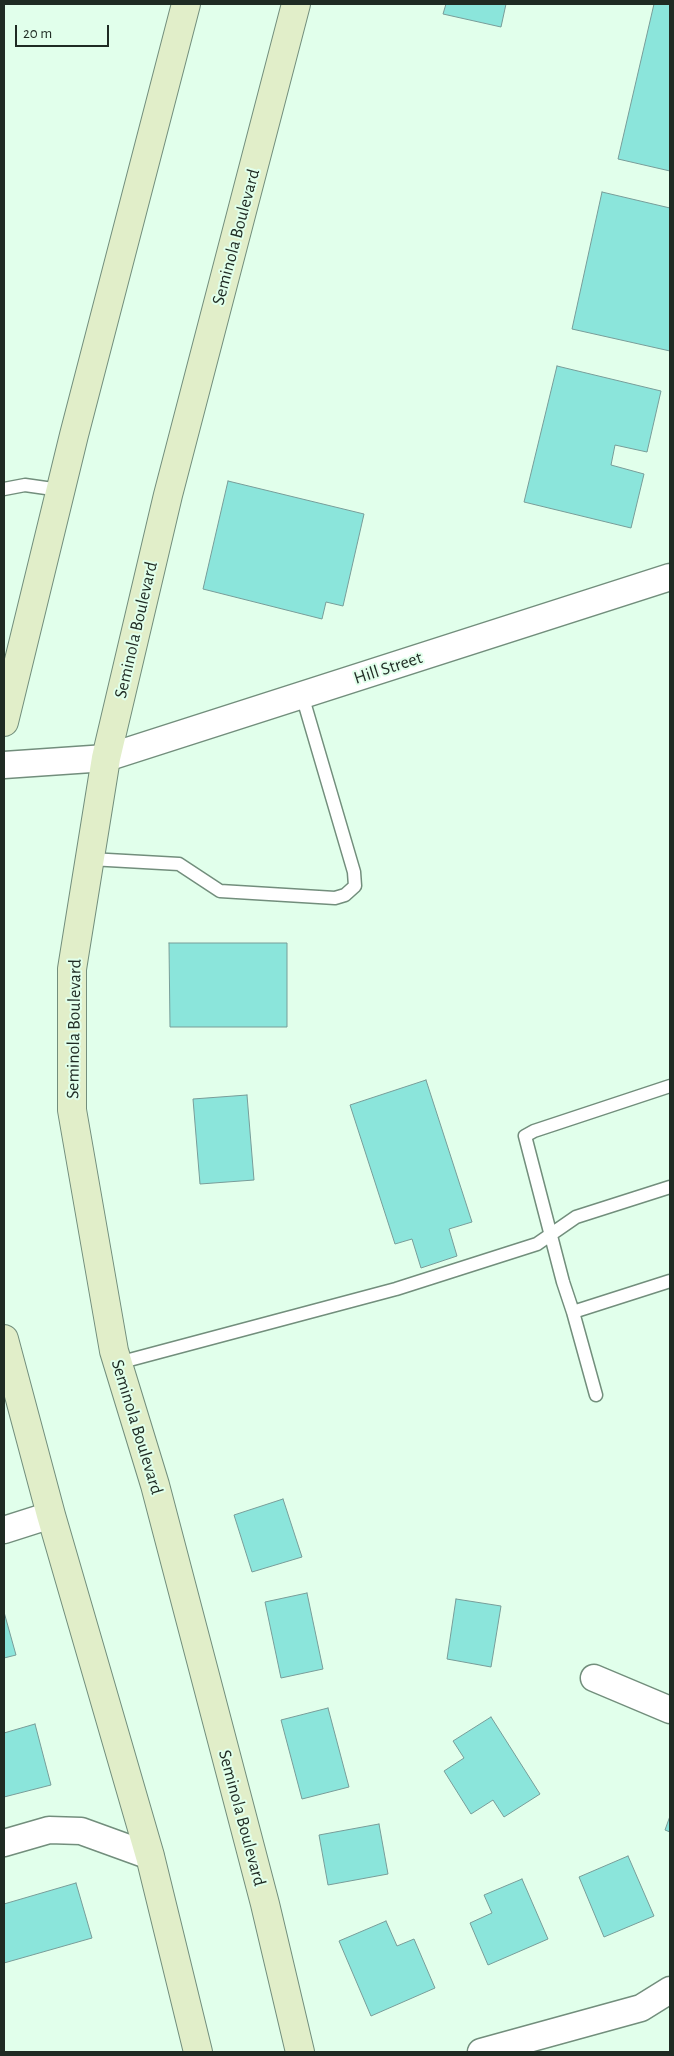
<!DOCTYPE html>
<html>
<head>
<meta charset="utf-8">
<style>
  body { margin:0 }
  #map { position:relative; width:674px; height:2056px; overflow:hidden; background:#e1ffeb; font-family:"Alegreya Sans",sans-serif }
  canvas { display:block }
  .frame { position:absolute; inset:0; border:5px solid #1f2b23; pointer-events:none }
  .scale { position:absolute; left:15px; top:25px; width:94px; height:22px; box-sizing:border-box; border:2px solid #1f2b23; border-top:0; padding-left:6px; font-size:15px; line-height:18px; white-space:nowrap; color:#1f2b23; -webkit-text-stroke:4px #e1ffeb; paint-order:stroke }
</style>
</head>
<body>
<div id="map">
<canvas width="674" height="2056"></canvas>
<div class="frame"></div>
<div class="scale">20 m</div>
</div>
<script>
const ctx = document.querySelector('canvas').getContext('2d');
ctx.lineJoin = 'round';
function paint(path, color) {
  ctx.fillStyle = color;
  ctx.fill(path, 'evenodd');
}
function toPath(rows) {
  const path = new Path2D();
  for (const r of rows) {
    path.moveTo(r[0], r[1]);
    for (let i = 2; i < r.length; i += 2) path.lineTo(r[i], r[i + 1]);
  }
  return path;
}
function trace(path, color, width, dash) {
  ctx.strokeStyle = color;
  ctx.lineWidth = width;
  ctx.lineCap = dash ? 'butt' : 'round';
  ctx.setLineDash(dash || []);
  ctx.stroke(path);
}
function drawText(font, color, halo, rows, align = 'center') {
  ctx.font = font + ' "Alegreya Sans",sans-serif';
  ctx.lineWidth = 4;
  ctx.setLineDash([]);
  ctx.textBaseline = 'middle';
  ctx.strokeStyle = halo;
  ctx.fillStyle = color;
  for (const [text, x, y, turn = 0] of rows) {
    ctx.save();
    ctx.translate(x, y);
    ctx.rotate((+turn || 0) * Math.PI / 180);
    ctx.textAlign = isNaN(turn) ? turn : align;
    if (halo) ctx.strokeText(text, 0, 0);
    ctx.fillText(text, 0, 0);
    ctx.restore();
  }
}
const building = toPath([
  [446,4,506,4,501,27,443,14,446,4],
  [654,4,670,4,670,171,618,159,654,4],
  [602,192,670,208,670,351,572,329,602,192],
  [557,366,661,391,647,452,615,445,611,465,644,474,631,528,524,502,557,366],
  [228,481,364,514,343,606,326,602,322,619,203,589,228,481],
  [169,943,287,943,287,1027,170,1027,169,943],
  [426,1080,472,1222,449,1229,457,1256,421,1268,412,1239,395,1244,350,1105,426,1080],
  [247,1095,254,1180,200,1184,193,1099,247,1095],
  [283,1499,302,1557,252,1572,234,1515,283,1499],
  [307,1593,323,1669,281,1678,265,1602,307,1593],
  [456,1599,501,1606,491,1667,447,1659,456,1599],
  [4,1612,16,1655,4,1658,4,1612],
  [328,1708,349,1787,302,1799,281,1720,328,1708],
  [491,1717,540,1794,504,1817,493,1800,471,1814,444,1771,464,1758,453,1741,491,1717],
  [35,1724,51,1785,4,1797,4,1733,35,1724],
  [670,1816,670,1832,665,1830,670,1816],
  [379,1824,388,1874,328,1885,319,1835,379,1824],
  [628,1856,654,1916,604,1937,579,1877,628,1856],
  [522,1879,548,1939,488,1965,470,1923,492,1913,484,1895,522,1879],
  [76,1883,92,1938,4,1963,4,1904,76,1883],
  [386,1921,397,1946,414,1939,435,1988,371,2016,339,1941,386,1921]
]);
const lane = toPath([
  [4,489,25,485,60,490],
  [90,859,179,864,220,891,335,898,345,895,355,886,354,872,302,695],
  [670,1086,534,1131,525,1136,563,1282,573,1312,670,1281],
  [573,1312,596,1395],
  [118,1363,396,1289,537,1244,576,1217,670,1187]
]);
const street = toPath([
  [4,765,106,758,670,577],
  [4,1530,51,1515],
  [594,1678,670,1710],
  [4,1843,49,1830,81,1831,150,1856],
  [481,2052,641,2008,670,1990]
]);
const secondary = toPath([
  [296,4,168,495,106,758,72,969,72,1110,114,1351,155,1485,265,1904,300,2052],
  [4,722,74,435,186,4],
  [4,1339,51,1515,150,1856,198,2052]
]);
const streetNames = [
  ["Seminola Boulevard",236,237,-75],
  ["Seminola Boulevard",136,630,-77],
  ["Hill Street",388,668,-18],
  ["Seminola Boulevard",74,1029,-89],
  ["Seminola Boulevard",137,1427,73],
  ["Seminola Boulevard",242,1818,75]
];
paint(building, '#8be5db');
trace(building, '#789d99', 1);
trace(lane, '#728e7c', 15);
trace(street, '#728e7c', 29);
trace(secondary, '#728e7c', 30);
trace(lane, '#fff', 12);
trace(street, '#fff', 26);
trace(secondary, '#e1eec9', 28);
drawText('18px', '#1f2b23', '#e1ffeb', streetNames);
</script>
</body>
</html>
